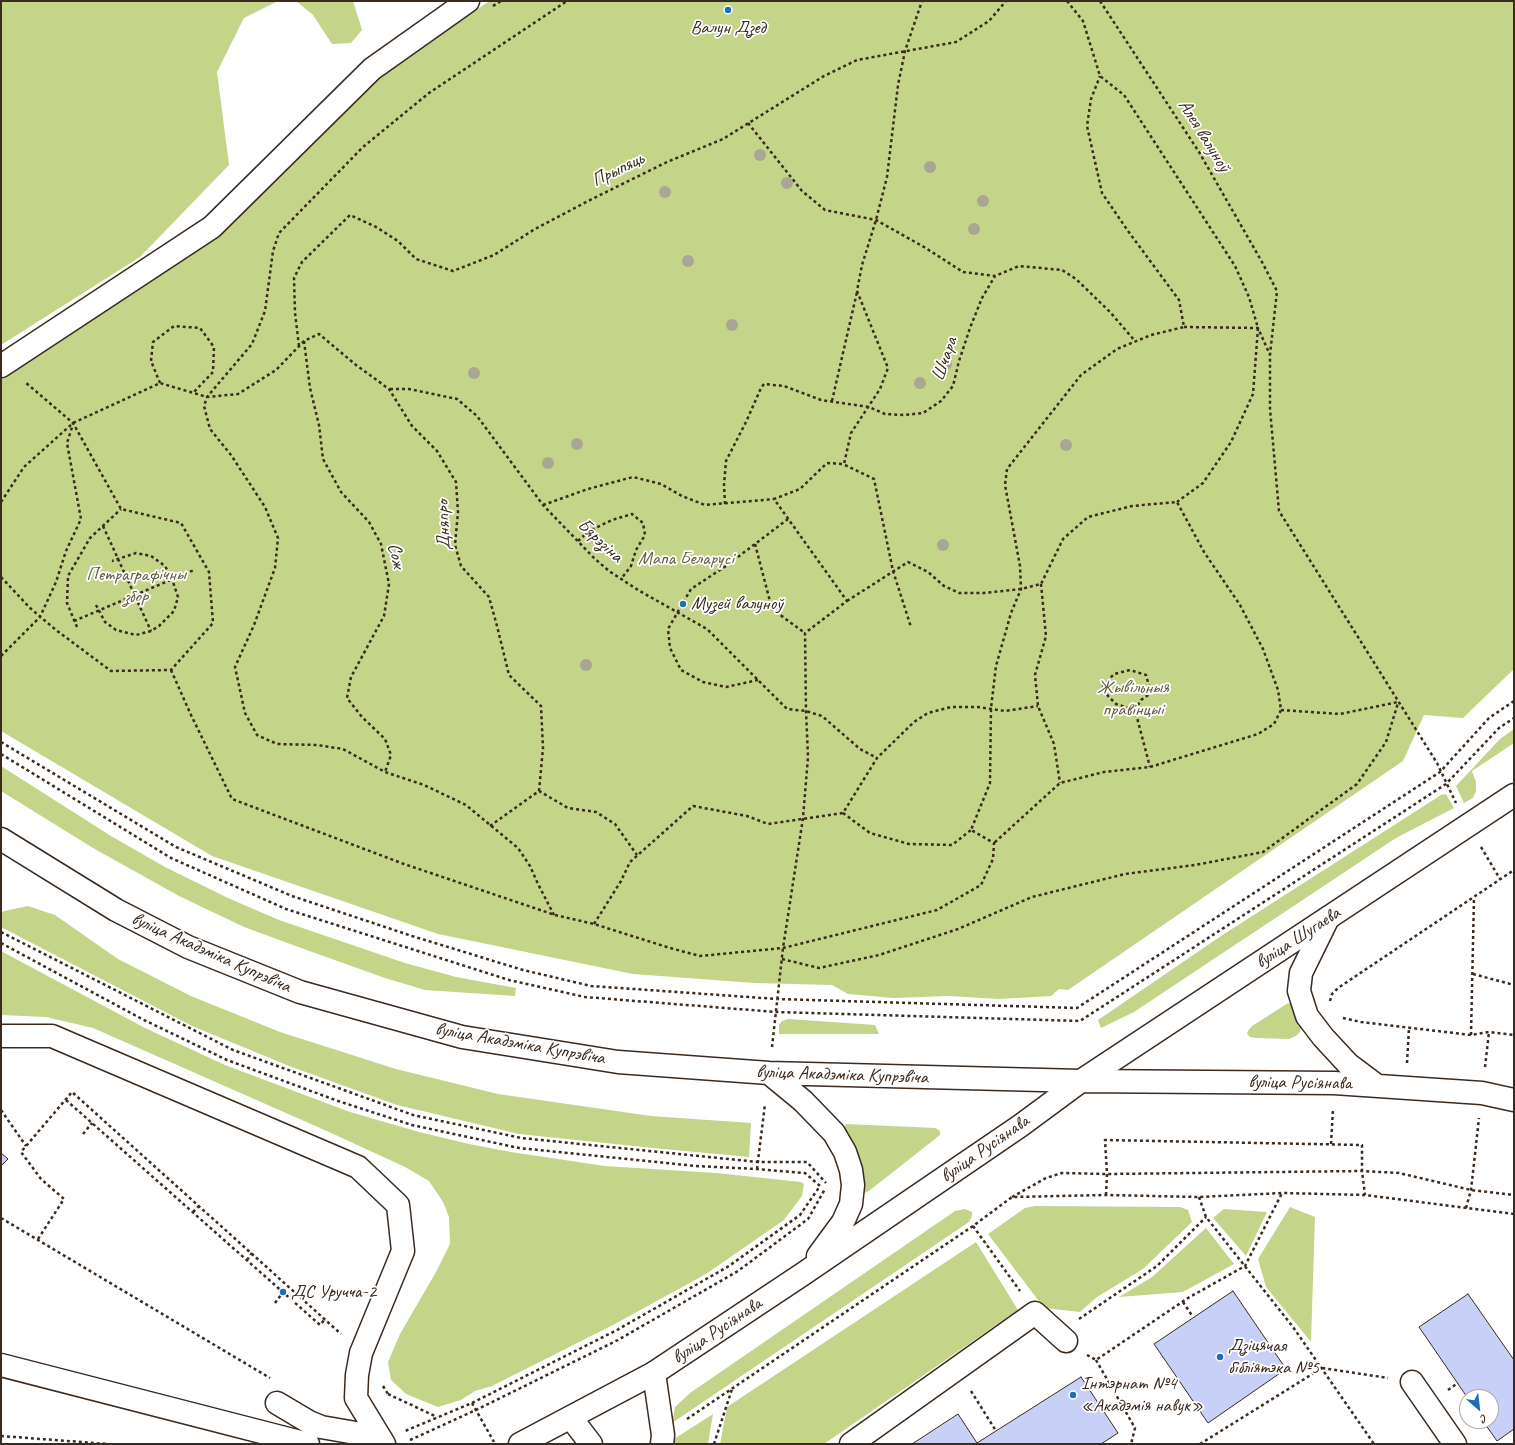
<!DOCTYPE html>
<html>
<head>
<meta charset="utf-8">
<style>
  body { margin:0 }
  #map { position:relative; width:1515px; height:1445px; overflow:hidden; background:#fff; font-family:Caveat,sans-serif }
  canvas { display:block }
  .frame { position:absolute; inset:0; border:2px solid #3b2a1e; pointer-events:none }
  .north { position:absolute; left:1459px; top:1389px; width:40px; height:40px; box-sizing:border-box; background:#fff; border:1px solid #b1aaa5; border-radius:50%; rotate:152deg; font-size:11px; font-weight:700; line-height:16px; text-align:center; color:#3b2a1e }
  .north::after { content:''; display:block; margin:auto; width:14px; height:18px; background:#1f6fb2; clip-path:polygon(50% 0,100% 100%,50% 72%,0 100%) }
</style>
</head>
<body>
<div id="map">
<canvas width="1515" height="1445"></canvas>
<div class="frame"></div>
<div class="north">С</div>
</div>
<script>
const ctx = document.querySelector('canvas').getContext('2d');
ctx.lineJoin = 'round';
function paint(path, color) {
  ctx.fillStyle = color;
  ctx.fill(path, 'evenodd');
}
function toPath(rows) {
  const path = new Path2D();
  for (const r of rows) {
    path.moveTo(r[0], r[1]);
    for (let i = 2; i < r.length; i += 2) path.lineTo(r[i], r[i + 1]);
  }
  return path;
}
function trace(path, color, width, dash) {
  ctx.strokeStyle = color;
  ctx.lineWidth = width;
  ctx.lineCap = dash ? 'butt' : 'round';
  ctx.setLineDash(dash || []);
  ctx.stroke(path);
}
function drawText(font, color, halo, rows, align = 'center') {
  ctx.font = font + ' Caveat,sans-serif';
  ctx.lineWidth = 3.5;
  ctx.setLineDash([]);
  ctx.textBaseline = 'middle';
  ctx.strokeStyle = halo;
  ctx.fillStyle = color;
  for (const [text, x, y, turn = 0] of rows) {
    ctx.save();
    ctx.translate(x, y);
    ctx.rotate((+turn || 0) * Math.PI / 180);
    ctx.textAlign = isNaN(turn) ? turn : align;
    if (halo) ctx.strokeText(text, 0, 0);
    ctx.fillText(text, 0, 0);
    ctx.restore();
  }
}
const green = toPath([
  [1,1,278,1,244,18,217,72,229,165,140,257,1,345],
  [296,1,353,1,362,30,351,43,332,44,313,15],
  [490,1,1514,1,1514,669,1463,718,1424,715,1403,761,1068,990,1059,989,1051,996,999,999,948,996,893,998,848,994,832,985,754,983,633,974,438,934,212,856,1,731,1,376,222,229,389,65],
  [1514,729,1514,743,1472,771,1476,782,1476,791,1473,798,1464,803,1456,786,1500,739],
  [1,766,111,836,165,867,228,898,279,920,405,963,456,977,516,988,515,996,425,990,385,978,312,952,244,927,179,896,93,848,1,791],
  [1446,794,1454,808,1396,838,1134,1012,1101,1028,1098,1020,1224,934,1441,795],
  [28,906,55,915,118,959,191,996,280,1032,396,1069,498,1094,651,1116,751,1123,749,1157,653,1148,519,1134,397,1105,289,1066,192,1026,1,927,1,913,4,911],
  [1,951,145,1028,225,1065,350,1112,419,1132,469,1144,511,1152,605,1166,717,1173,801,1182,804,1184,802,1196,784,1220,706,1274,613,1325,492,1386,475,1391,461,1400,438,1407,406,1394,391,1380,388,1362,400,1334,436,1272,450,1244,449,1217,443,1202,429,1181,405,1167,329,1132,93,1028,46,1017,1,1015],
  [1288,1003,1292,1004,1302,1024,1300,1032,1296,1036,1289,1039,1256,1038,1250,1037,1247,1034,1248,1031,1252,1026],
  [788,1019,875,1025,879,1034,779,1034,779,1025,782,1021],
  [846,1124,936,1128,940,1131,940,1135,869,1191,865,1193,862,1177,842,1132],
  [1035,1206,1180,1207,1188,1210,1192,1222,1143,1269,1097,1297,1080,1312,1044,1308,988,1234,1025,1208],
  [1290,1207,1315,1217,1311,1342,1266,1287,1258,1259],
  [965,1209,972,1212,972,1216,969,1222,672,1423,675,1407,690,1393,955,1211],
  [1224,1209,1267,1212,1246,1256,1213,1218],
  [1206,1228,1234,1264,1183,1292,1119,1297,1152,1277],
  [976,1242,1018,1310,824,1444,720,1444,727,1407],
  [713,1414,708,1444,673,1444,674,1439]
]);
const building = toPath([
  [1,1153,8,1159,1,1166,1,1153],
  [1233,1291,1286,1369,1208,1423,1154,1344,1233,1291],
  [1468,1294,1514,1360,1514,1429,1497,1441,1483,1421,1491,1421,1491,1397,1467,1397,1419,1327,1468,1294],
  [1081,1377,1118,1433,1101,1444,912,1444,958,1414,977,1443,1081,1377]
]);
const path = toPath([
  [1067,1,1083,21,1100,76,1124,95,1235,266,1249,297,1258,328,1253,394,1231,442,1203,483,1177,502],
  [1100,1,1199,152,1262,262,1277,291,1270,355,1270,409,1279,511,1437,763,1456,803],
  [493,6,501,1],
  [748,123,802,191,825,210,876,220,924,247,963,272,995,276,1019,266,1062,270,1076,279,1110,312,1135,341],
  [1184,327,1258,328,1270,355],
  [304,341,310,388,319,425,323,459,341,492,369,522,381,544,389,584,384,616,351,677,347,698,362,717,385,739,391,755,385,772],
  [299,346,295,313,294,278,302,262,350,215,376,227,398,241,416,259,453,271,494,255,535,229,592,199,667,162,723,139,824,76,857,60,956,42,989,21,1006,1],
  [160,383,151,361,153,342,174,326,200,328,214,347,213,372,193,393],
  [390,389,409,389,457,399,477,416,543,505,594,558,609,571,638,590,707,629,787,709,806,711,822,716,860,749,877,758],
  [832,401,857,292],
  [845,465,874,479,893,571,911,627],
  [1,502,24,467,73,423,160,383,207,397,238,394,276,370,304,341,319,334,356,365,389,389,412,426,437,451,456,482,458,512,455,545,461,566,489,597,497,626,509,675,541,706,543,748,539,791],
  [725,504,724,485,726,461,746,422,761,388,764,384,784,386,821,400,869,407,885,414,904,415,923,413,941,401,953,386,959,361,970,328,982,298,995,276],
  [543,505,588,489,633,477,661,484,682,496,705,505,774,499],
  [103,526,151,631],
  [578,541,589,531,612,520,632,514,643,523,645,535,636,550,631,566,621,579],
  [755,544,772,609,805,633],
  [1,577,30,608,56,630,111,671,171,670,213,623,209,572,181,523,121,509,73,423,25,382],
  [1041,584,1046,636,1035,675,1038,706,1054,744,1060,783],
  [847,601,908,562,928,572,944,586,959,593,984,593,1021,589,1041,584,1063,539,1088,517,1132,506,1177,502,1204,552,1240,605,1263,649,1278,690,1281,710,1274,724,1258,734,1150,767,1104,772,1060,783,994,843],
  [96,605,105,622,116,630,136,635,151,631,159,626,174,611,178,597,172,579,165,566,151,556,136,553,112,561],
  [74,621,194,570],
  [77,627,67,603,68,576,90,538,121,509],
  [1,656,40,617,56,582,66,551,81,519,67,443,73,424],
  [171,670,191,715,232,799,404,864,555,915,594,924,670,948,700,956,783,948,937,910,981,885,993,859,994,843,971,830,990,783,991,708,996,666,1011,613,1021,589,1020,566,1005,485,1007,469,1081,375,1117,349,1151,335,1184,327,1179,300,1128,231,1102,193,1087,126,1091,99,1100,76],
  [758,680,726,687,703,682,681,670,670,648,668,629,691,589,726,566,788,519],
  [1135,710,1116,704,1108,696,1103,686,1114,674,1130,670,1146,675,1151,693,1141,700,1135,710,1150,767],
  [1281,710,1340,714,1398,702],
  [1,742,176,847,292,896,412,936,523,970,591,986,777,999,1077,1008,1440,772,1489,718,1514,701],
  [1,754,171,858,286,909,509,980,585,997,776,1012,1080,1021,1446,784,1499,728,1514,718],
  [843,813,870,833,909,844,952,845,971,830],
  [490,826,539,791,568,808,596,812,615,824,637,855],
  [1481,847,1500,879],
  [554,915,538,884,530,866,518,848,466,805,424,785,385,772,343,749,317,745,277,744,257,735,245,713,235,667,254,625,275,568,278,538,265,507,231,455,210,429,204,406,207,397,252,344,265,311,273,251,279,233,363,147,429,93,567,1],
  [594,924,621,881,630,862,693,806,747,816,768,824,843,813,877,758,914,722,928,713,951,707,978,707,1005,711,1038,706],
  [1,932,233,1050,413,1115,521,1138,758,1162,807,1162,826,1183],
  [1,943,142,1019,227,1060,338,1101,412,1125,519,1148,696,1166,757,1169,805,1173,820,1186,800,1215,729,1266,617,1330,472,1403,405,1431],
  [782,959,819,968,879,955,958,929,1032,897,1125,874,1195,865,1263,852,1357,784,1386,742,1398,703],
  [1473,974,1514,985],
  [1330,1001,1332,994,1338,988,1514,870],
  [1343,1018,1361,1022,1471,1035,1489,1032,1514,1035],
  [1471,1035,1474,897],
  [772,1047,783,948,803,818,808,757,806,711,805,633,847,601,774,499,800,489,827,463,844,464,851,433,880,389,888,368,857,291,862,265,876,220,887,177,898,85,905,51,922,1],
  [1407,1063,1409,1028],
  [1485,1067,1489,1032],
  [66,1100,320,1325,325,1319],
  [1,1110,26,1146],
  [83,1134,92,1123],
  [1331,1144,1333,1109],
  [757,1169,765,1104],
  [1106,1195,1107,1174,1105,1140,1362,1145,1362,1171,1365,1195],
  [1012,1197,1046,1178,1062,1173,1107,1174,1362,1171,1399,1173,1471,1190,1514,1195],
  [1199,1197,1206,1217,1293,1327,1374,1444],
  [1466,1208,1471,1190,1479,1118],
  [193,1212,199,1206],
  [1,1218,270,1378],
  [973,1226,1020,1291],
  [38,1239,64,1199,41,1179,21,1152,72,1092,341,1334],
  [247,1260,252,1253],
  [1183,1302,1193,1317],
  [275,1303,283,1292],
  [1079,1319,1157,1266,1206,1217],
  [1087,1355,1096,1360,1188,1298,1245,1266,1282,1193],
  [1096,1360,1135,1428,1131,1444],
  [383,1386,388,1394],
  [1448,1390,1458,1383],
  [971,1391,996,1431],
  [388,1394,437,1417],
  [472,1403,494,1442],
  [687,1419,973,1226,1012,1197,1106,1195,1199,1197,1283,1193,1365,1195,1514,1214],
  [1,1436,108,1444],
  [410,1440,476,1410,618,1340,738,1271,808,1219,825,1189],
  [714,1444,732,1389],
  [1200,1444,1322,1368,1388,1378]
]);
const minor = toPath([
  [1,366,212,227,372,69,468,1],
  [1,1036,52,1036,358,1167,398,1205,403,1251,361,1353,357,1375,356,1398,384,1444],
  [1081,1081,1514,795],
  [1,1365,308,1444],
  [654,1373,663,1435,662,1444],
  [1412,1382,1455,1444],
  [277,1403,309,1422,321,1427,379,1437],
  [571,1418,591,1444],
  [851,1444,1035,1313,1066,1341]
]);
const major = toPath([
  [1,839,116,910,188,947,300,992,462,1037,618,1062,769,1073,1081,1081,1334,1083,1482,1093,1514,1100],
  [1328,918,1301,973,1299,991,1307,1016,1323,1037,1348,1064,1376,1085],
  [769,1073,803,1101,834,1133,845,1152,851,1170,853,1185,851,1204,843,1222,818,1256],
  [520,1444,654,1373,803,1274,1020,1126,1081,1081]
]);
const trees = [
  [760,155],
  [930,167],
  [787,183],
  [665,192],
  [983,201],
  [974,229],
  [688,261],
  [732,325],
  [946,364],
  [474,373],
  [920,383],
  [577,444],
  [1066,445],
  [548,463],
  [943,545],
  [586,665]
];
const markers = [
  [728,10,4,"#1f6fb2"],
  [683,604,4,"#1f6fb2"],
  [283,1292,4,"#1f6fb2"],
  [1220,1357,4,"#1f6fb2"],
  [1073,1395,4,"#1f6fb2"]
];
const poiNames = [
  ["Валун Дзед",728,28,"center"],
  ["Музей валуноў",691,604],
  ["ДС Уручча-2",291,1292],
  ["Дзіцячая",1228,1346],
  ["бібліятэка №5",1228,1368],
  ["Інтэрнат №4",1081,1384],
  ["«Акадэмія навук»",1081,1406]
];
const streetNames = [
  ["Алея валуноў",1204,136,58],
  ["Прыпяць",618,170,-26],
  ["Шчара",945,359,-71],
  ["Дняпро",444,525,-92],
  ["Бярэзіна",600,541,43],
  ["Сож",396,556,76],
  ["вуліца Шугаева",1298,938,-33],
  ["вуліца Акадэміка Купрэвіча",211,953,24],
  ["вуліца Акадэміка Купрэвіча",520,1044,10],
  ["вуліца Акадэміка Купрэвіча",842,1075,2],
  ["вуліца Русіянава",1300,1083,1],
  ["вуліца Русіянава",985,1149,-35],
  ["вуліца Русіянава",717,1331,-34]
];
const parkNames = [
  ["Мапа Беларусі",686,559],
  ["Петраграфічны",136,575],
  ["збор",136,597],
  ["Жывільныя",1133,688],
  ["правінцыі",1133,710]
];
paint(green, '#c4d589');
paint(building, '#c8d0f8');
trace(building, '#3b2a1e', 1);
trace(minor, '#3b2a1e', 25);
trace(major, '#3b2a1e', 25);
trace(path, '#3b2a1e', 2.5, [3, 3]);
trace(minor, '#fff', 22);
trace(major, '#fff', 22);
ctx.fillStyle = '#aaa695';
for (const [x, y] of trees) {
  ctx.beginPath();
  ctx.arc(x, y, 6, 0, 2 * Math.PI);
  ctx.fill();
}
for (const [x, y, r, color] of markers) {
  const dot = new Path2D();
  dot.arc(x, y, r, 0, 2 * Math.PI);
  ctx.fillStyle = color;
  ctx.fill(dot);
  trace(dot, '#fff', 1.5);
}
drawText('19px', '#3b2a1e', '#fff', poiNames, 'left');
drawText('19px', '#3b2a1e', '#fff', streetNames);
drawText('19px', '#645d3e', '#fff', parkNames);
</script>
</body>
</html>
